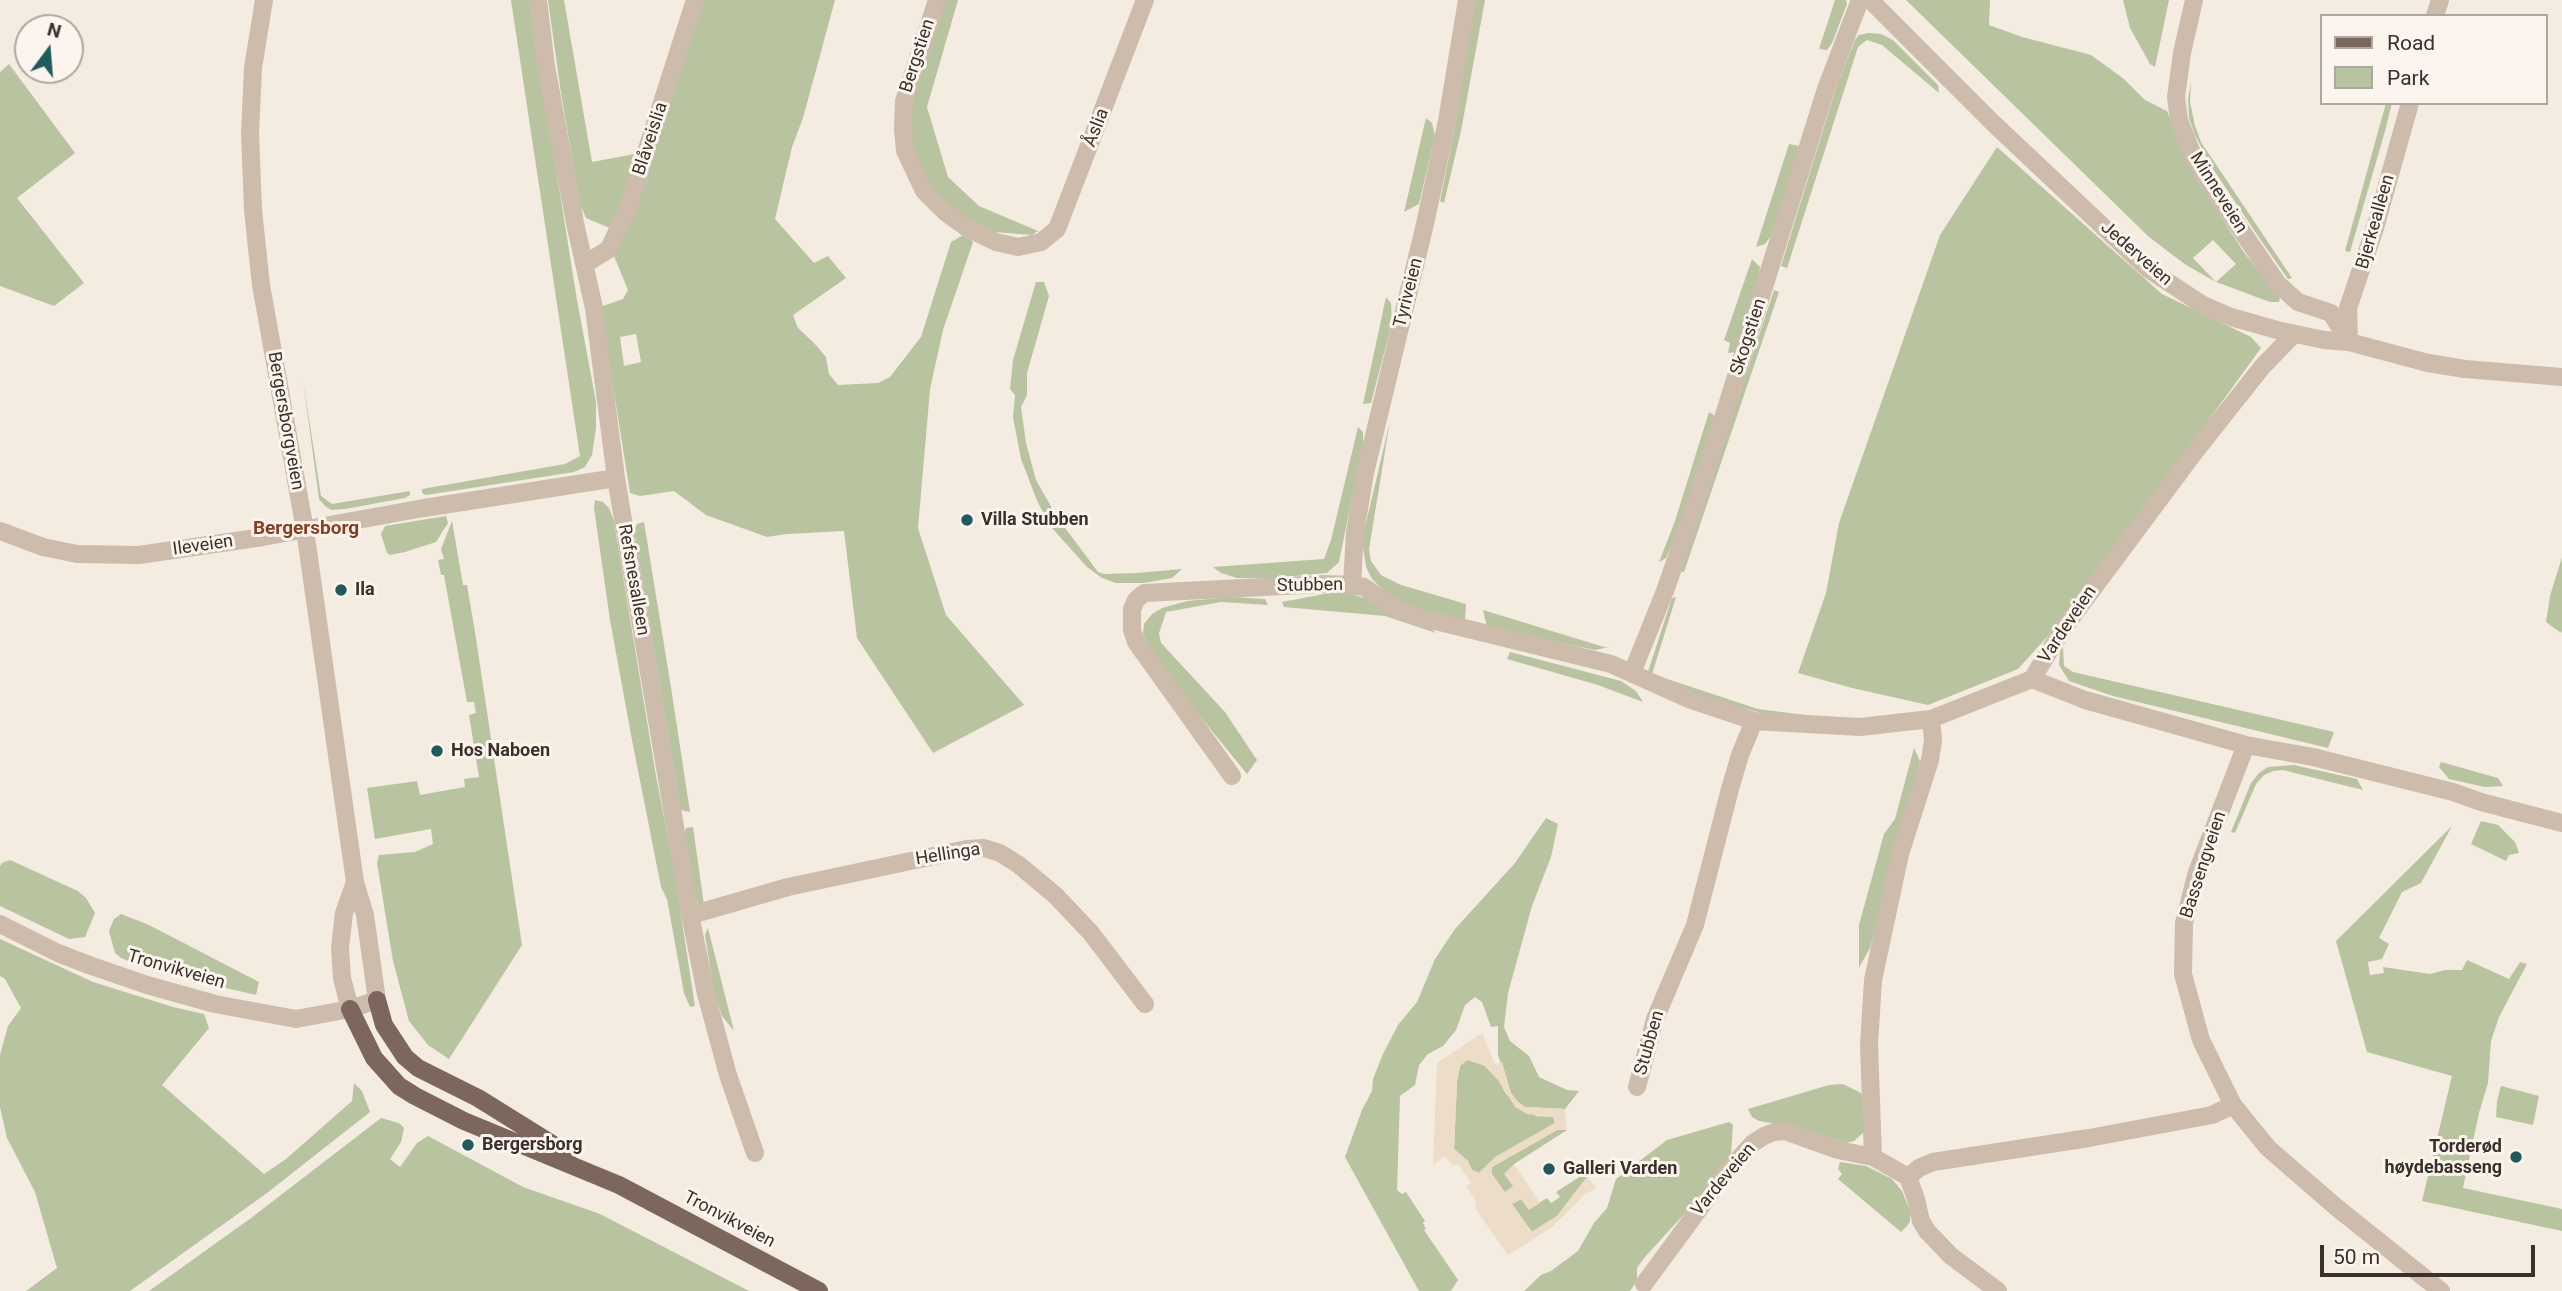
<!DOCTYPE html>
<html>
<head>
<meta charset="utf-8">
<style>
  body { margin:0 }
  #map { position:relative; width:2562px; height:1291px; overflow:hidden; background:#f4ebe1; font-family:Roboto,sans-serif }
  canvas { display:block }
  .legend { position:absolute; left:2320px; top:14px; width:228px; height:91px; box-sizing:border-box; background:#fbf5ee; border:2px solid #aea6a0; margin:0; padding:9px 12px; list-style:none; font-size:21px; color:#3b302b }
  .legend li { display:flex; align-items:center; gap:14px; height:35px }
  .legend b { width:35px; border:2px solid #aea6a0 }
  .north { position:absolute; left:14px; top:14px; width:70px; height:70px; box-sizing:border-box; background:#fbf5ee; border:2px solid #aea6a0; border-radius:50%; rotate:16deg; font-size:19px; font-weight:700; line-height:28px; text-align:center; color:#3b302b }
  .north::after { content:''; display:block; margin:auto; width:24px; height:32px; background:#1f5a5e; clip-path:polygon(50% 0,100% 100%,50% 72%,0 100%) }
  .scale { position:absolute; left:2320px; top:1245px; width:215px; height:32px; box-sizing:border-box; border:4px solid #3b302b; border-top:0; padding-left:9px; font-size:21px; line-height:24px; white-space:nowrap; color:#3b302b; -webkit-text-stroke:5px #fbf5ee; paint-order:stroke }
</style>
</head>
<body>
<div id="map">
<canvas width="2562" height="1291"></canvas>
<ul class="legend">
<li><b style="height:9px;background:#7d675c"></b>Road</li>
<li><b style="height:19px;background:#b8c4a0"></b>Park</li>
</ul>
<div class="north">N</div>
<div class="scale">50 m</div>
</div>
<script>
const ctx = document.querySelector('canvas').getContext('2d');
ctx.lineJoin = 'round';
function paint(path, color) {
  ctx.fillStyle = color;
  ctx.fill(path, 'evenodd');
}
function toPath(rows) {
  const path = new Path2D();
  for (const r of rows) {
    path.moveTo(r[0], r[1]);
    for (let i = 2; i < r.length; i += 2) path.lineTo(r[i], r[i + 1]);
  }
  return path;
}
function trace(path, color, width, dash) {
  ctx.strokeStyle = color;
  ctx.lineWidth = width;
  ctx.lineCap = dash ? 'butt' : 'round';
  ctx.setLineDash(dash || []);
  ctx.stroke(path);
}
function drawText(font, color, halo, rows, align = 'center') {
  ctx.font = font + ' Roboto,sans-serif';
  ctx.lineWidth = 6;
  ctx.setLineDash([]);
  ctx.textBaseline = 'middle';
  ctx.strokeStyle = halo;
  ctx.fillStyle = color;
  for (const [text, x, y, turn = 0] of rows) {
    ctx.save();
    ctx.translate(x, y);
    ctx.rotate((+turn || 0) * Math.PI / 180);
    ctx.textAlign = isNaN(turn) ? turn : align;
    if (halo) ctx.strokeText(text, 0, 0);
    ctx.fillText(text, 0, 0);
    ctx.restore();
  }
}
const green = toPath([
  [511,0,529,0,577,300,596,402,596,428,592,455,585,467,574,472,426,495,422,493,422,489,565,464,580,456],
  [548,0,564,0,592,162,640,153,612,229,586,218,580,204,561,93],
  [703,0,835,0,803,118,792,147,775,219,814,263,828,256,846,278,793,315,798,328,814,343,826,357,829,374,838,385,878,383,890,377,921,337,951,242,965,234,973,242,943,330,930,389,918,528,946,615,1024,705,933,753,857,638,844,531,786,534,767,537,706,515,674,491,640,496,630,493,603,323,603,306,623,299,628,290,614,256,646,181],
  [636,334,641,362,624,366,620,337],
  [944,0,958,0,927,107,948,177,979,206,1038,231,1032,235,995,232,967,218,944,203,923,177,912,152,911,119,913,100],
  [1476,0,1485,0,1461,131,1444,203,1440,201,1456,121,1471,22],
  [1835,0,1846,0,1847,4,1832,43,1827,50,1819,49],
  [1906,0,1990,0,1989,25,2022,37,2091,55,2124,79,2145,100,2167,111,2192,171,2243,251,2280,298,2279,302,2270,302,2216,282,2186,265,2149,237],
  [2213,240,2236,264,2216,282,2193,258],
  [2123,0,2169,0,2155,67,2150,64,2130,28],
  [1869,33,1881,34,1893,40,1938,85,1939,93,1882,45,1867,40,1858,47,1787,268,1781,266,1837,85,1855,40,1859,35],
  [9,64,75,153,17,198,84,283,54,306,0,286,0,72],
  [2191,82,2190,102,2195,126,2201,142,2292,278,2288,279,2262,242,2211,166,2195,135,2189,118,2188,99],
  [2386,103,2392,103,2385,131,2350,252,2345,251],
  [1426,118,1432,123,1435,135,1419,204,1404,212],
  [1789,144,1799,146,1788,184,1771,236,1765,244,1756,247],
  [1997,147,2162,294,2251,337,2261,348,2134,523,2047,637,2018,669,1928,705,1852,688,1798,673,1826,593,1839,523,1940,235],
  [1752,259,1760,267,1759,277,1735,352,1728,353,1730,343,1724,340],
  [1036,282,1044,282,1049,296,1027,373,1027,395,1021,407,1026,443,1036,480,1057,517,1098,572,1104,574,1137,573,1182,569,1172,578,1144,583,1116,583,1102,578,1087,567,1052,528,1038,503,1021,459,1013,417,1015,395,1010,389,1013,360],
  [1774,290,1779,292,1684,572,1681,571],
  [1386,297,1391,303,1392,323,1371,403,1363,404],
  [303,380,321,496,332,504,410,491,410,495,405,498,345,509,331,510,325,506,319,499],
  [1709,412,1715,416,1677,534,1666,558,1659,562,1675,521],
  [1390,421,1369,549,1371,561,1381,575,1401,585,1466,604,1465,622,1423,613,1388,595,1372,579,1366,567,1362,540],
  [1358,427,1363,432,1363,444,1339,562,1327,573,1273,578,1237,578,1221,573,1213,567,1324,559,1331,540],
  [595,500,603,502,609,508,614,521,656,776,673,863,695,1006,690,1007,684,993,667,899,661,887,632,740,610,620,594,508],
  [446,516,448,523,436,542,405,552,390,555,387,553,381,534,385,526],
  [452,521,463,585,467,585,475,632,522,945,449,1059,428,1045,409,1021,393,961,377,863,379,855,415,852,433,844,431,829,375,839,367,788,417,781,420,795,465,787,464,779,479,777,469,715,476,713,474,702,467,702,444,575,441,575,438,560,444,559,441,549],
  [644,522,672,694,690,812,681,810,634,530,637,524],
  [2562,557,2562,631,2561,633,2546,622,2550,596],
  [1335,592,1352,594,1372,601,1431,628,1436,633,1385,616,1284,607,1282,602],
  [1232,597,1265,599,1268,605,1221,602,1166,612,1159,633,1161,643,1225,712,1257,760,1247,774,1190,704,1146,642,1143,634,1144,624,1152,614,1162,608,1187,601],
  [1676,597,1652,674,1758,709,1837,719,1778,717,1723,703,1647,675,1672,598],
  [1483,610,1604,647,1609,647,1595,650,1487,627],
  [2063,647,2064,666,2073,672,2334,732,2328,748,2113,696,2069,681,2059,665,2060,651],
  [1510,652,1621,681,1636,691,1643,702,1598,685,1507,659],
  [1914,748,1920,761,1916,780,1870,948,1859,968,1859,925,1884,834,1895,819],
  [2441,762,2498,778,2503,786,2485,787,2449,779,2439,767],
  [2294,765,2357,779,2363,790,2283,770,2273,771,2264,775,2256,784,2235,833,2231,832,2251,783,2259,773,2268,767],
  [1546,818,1558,824,1551,857,1532,906,1508,993,1504,1027,1510,1041,1529,1056,1539,1077,1567,1090,1579,1091,1565,1109,1525,1107,1518,1102,1511,1093,1498,1055,1498,1026,1491,1027,1482,1002,1475,997,1465,1005,1456,1030,1443,1046,1428,1054,1419,1065,1415,1085,1400,1096,1397,1190,1402,1194,1406,1192,1425,1221,1423,1223,1426,1229,1424,1230,1458,1280,1451,1291,1419,1291,1345,1157,1362,1110,1372,1091,1373,1079,1383,1054,1398,1025,1417,1002,1435,959,1455,929,1515,863],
  [2481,821,2498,825,2515,842,2519,853,2509,855,2506,861,2471,844],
  [2452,826,2421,883,2402,892,2379,938,2389,944,2382,959,2368,962,2370,975,2384,973,2383,967,2430,974,2445,970,2462,970,2467,960,2509,979,2520,962,2527,964,2499,1017,2491,1041,2488,1083,2479,1113,2463,1188,2562,1209,2562,1231,2422,1201,2452,1076,2367,1052,2336,941],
  [693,827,704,905,698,904,694,894,684,836,686,828],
  [10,860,78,891,86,898,95,913,85,937,69,939,0,906,0,866,2,863],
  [121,914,149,925,259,982,256,995,157,972,121,958,115,953,109,931,114,919],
  [708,928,734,1031,722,1016,714,992,705,935],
  [0,939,93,982,173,1007,204,1014,209,1028,162,1085,264,1174,286,1159,352,1101,354,1083,362,1091,370,1112,267,1193,130,1291,26,1291,57,1268,35,1192,7,1138,0,1107,0,1055,8,1026,21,1008,5,979,0,976],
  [1467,1060,1474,1060,1485,1066,1499,1081,1506,1094,1536,1116,1553,1117,1555,1123,1496,1157,1479,1173,1472,1170,1468,1161,1454,1149,1457,1082,1460,1066],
  [1843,1084,1861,1093,1864,1103,1864,1132,1854,1141,1846,1143,1799,1128,1759,1121,1752,1117,1748,1109,1829,1085],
  [2501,1086,2539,1096,2533,1125,2496,1117,2497,1101],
  [381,1118,399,1123,404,1128,401,1142,390,1159,400,1167,417,1143,428,1136,523,1187,600,1214,749,1291,149,1291,251,1218],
  [1729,1122,1733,1125,1731,1154,1718,1177,1645,1257,1637,1268,1637,1281,1630,1291,1524,1291,1541,1275,1551,1271,1578,1251,1594,1223,1607,1208,1616,1179,1667,1140],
  [1557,1130,1567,1130,1514,1164,1513,1187,1504,1193,1492,1174,1492,1167],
  [1840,1162,1866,1166,1892,1179,1902,1191,1910,1211,1910,1222,1907,1226,1901,1232,1838,1179,1842,1174,1838,1169],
  [1584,1174,1587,1177,1557,1216,1532,1232,1512,1204,1521,1199,1529,1209,1547,1198,1551,1203,1560,1197,1556,1192]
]);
const plaza = toPath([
  [1482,1033,1494,1062,1496,1064,1502,1062,1511,1093,1518,1102,1525,1107,1565,1109,1567,1130,1557,1130,1492,1167,1492,1174,1505,1192,1513,1186,1504,1174,1514,1164,1540,1203,1529,1210,1521,1199,1512,1204,1531,1232,1557,1216,1587,1177,1596,1188,1584,1195,1552,1227,1508,1255,1475,1208,1476,1201,1466,1186,1471,1183,1458,1164,1453,1166,1445,1156,1433,1165,1437,1063],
  [1467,1060,1485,1066,1499,1081,1515,1107,1527,1114,1553,1117,1555,1123,1495,1157,1479,1173,1472,1170,1468,1161,1454,1149,1457,1082,1460,1066]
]);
const minor = toPath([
  [538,0,546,66,575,223,594,308,616,478,689,909,706,994,728,1075,755,1153],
  [937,0,904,101,903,129,905,151,924,191,945,212,967,228,996,242,1018,247,1041,242,1057,229,1145,0],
  [1870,0,1993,123,2148,269,2203,305,2231,317,2277,330,2324,340,2349,342,2428,363,2465,369,2562,377],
  [2194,0,2182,53,2176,97,2179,120,2194,158,2210,185,2278,284,2298,302,2331,313,2349,342],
  [2435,16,2440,0],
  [585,264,609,249,629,205,695,0],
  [2349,342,2348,308,2375,228,2410,103],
  [0,531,43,547,77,554,139,555,263,537,424,508,616,478],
  [1352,585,1355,533,1365,473,1425,224,1447,121,1467,0],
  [1632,673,1665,591,1703,482,1826,89,1860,0],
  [2032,679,2085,700,2246,745,2313,757,2453,792,2481,802,2562,823],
  [2246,745,2197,872,2184,923,2183,974,2201,1040,2233,1105,2268,1148,2336,1207,2441,1291],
  [1232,776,1136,642,1132,630,1132,609,1136,600,1144,593,1323,584,1352,585,1364,587,1390,605,1411,615,1611,664,1691,700,1754,721,1860,727,1931,719],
  [691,915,788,887,967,849,984,848,1000,853,1019,865,1056,896,1091,933,1145,1004],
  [1637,1087,1655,1019,1695,925,1730,789,1740,755,1754,721],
  [1908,1177,1919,1168,1933,1162,2089,1138,2212,1115,2233,1105],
  [1644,1284,1725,1174,1753,1143,1764,1136,1774,1132,1785,1131,1838,1150,1873,1157],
  [1998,1291,1951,1256,1927,1231,1921,1221,1916,1199,1908,1177,1873,1157,1869,1045,1873,980,1900,854,1930,760,1933,740,1931,719,2032,679,2063,629,2194,453,2262,367,2294,334]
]);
const tertiary = toPath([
  [0,924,58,953,89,965,147,985,215,1004,296,1019,350,1009,377,1000,365,915,355,882,305,530,261,285,253,210,250,133,253,68,264,0],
  [350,1009,342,978,340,948,344,913,355,882]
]);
const primary = toPath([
  [377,1000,384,1025,405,1057,418,1068,478,1098,568,1154],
  [350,1009,374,1058,399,1086,415,1096,464,1121,619,1185,819,1291]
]);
const markers = [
  [967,520,7,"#1f5a5e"],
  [341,590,7,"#1f5a5e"],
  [437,751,7,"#1f5a5e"],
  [468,1145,7,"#1f5a5e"],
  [2516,1157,7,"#1f5a5e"],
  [1549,1169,7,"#1f5a5e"]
];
const streetNames = [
  ["Bergstien",918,56,-72],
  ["Åslia",1097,128,-69],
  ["Blåveislia",651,139,-72],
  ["Minneveien",2218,193,58],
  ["Bjerkeallèen",2376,222,-74],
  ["Jederveien",2136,254,41],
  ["Tyriveien",1409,293,-76],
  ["Skogstien",1749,337,-72],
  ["Bergersborgveien",285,421,80],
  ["Ileveien",203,546,-8],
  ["Refsnesalleen",633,580,80],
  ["Stubben",1310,586,-1],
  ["Vardeveien",2068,625,-56],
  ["Hellinga",948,855,-9],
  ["Bassengveien",2204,865,-72],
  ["Tronvikveien",176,970,16],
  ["Stubben",1650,1043,-74],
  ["Vardeveien",1724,1180,-50],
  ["Tronvikveien",729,1220,28]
];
const poiNames = [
  ["Villa Stubben",981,520],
  ["Ila",355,590],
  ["Hos Naboen",451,751],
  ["Bergersborg",482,1145],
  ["Torderød",2502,1147,"right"],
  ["høydebasseng",2502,1168,"right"],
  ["Galleri Varden",1563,1169]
];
const neighbourhoodNames = [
  ["Bergersborg",306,529]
];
paint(green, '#b8c4a0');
paint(plaza, '#ecdcc8');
trace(minor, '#cdbbac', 18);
trace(tertiary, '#cdbbac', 18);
trace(primary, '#7d675c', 18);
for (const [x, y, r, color] of markers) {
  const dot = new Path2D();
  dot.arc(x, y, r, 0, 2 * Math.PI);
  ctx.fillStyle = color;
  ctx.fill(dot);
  trace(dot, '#fbf5ee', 2.5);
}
drawText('18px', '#3b302b', '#fbf5ee', streetNames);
drawText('bold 18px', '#3b302b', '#fbf5ee', poiNames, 'left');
drawText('bold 19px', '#8c3b22', '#fbf5ee', neighbourhoodNames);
</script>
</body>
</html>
